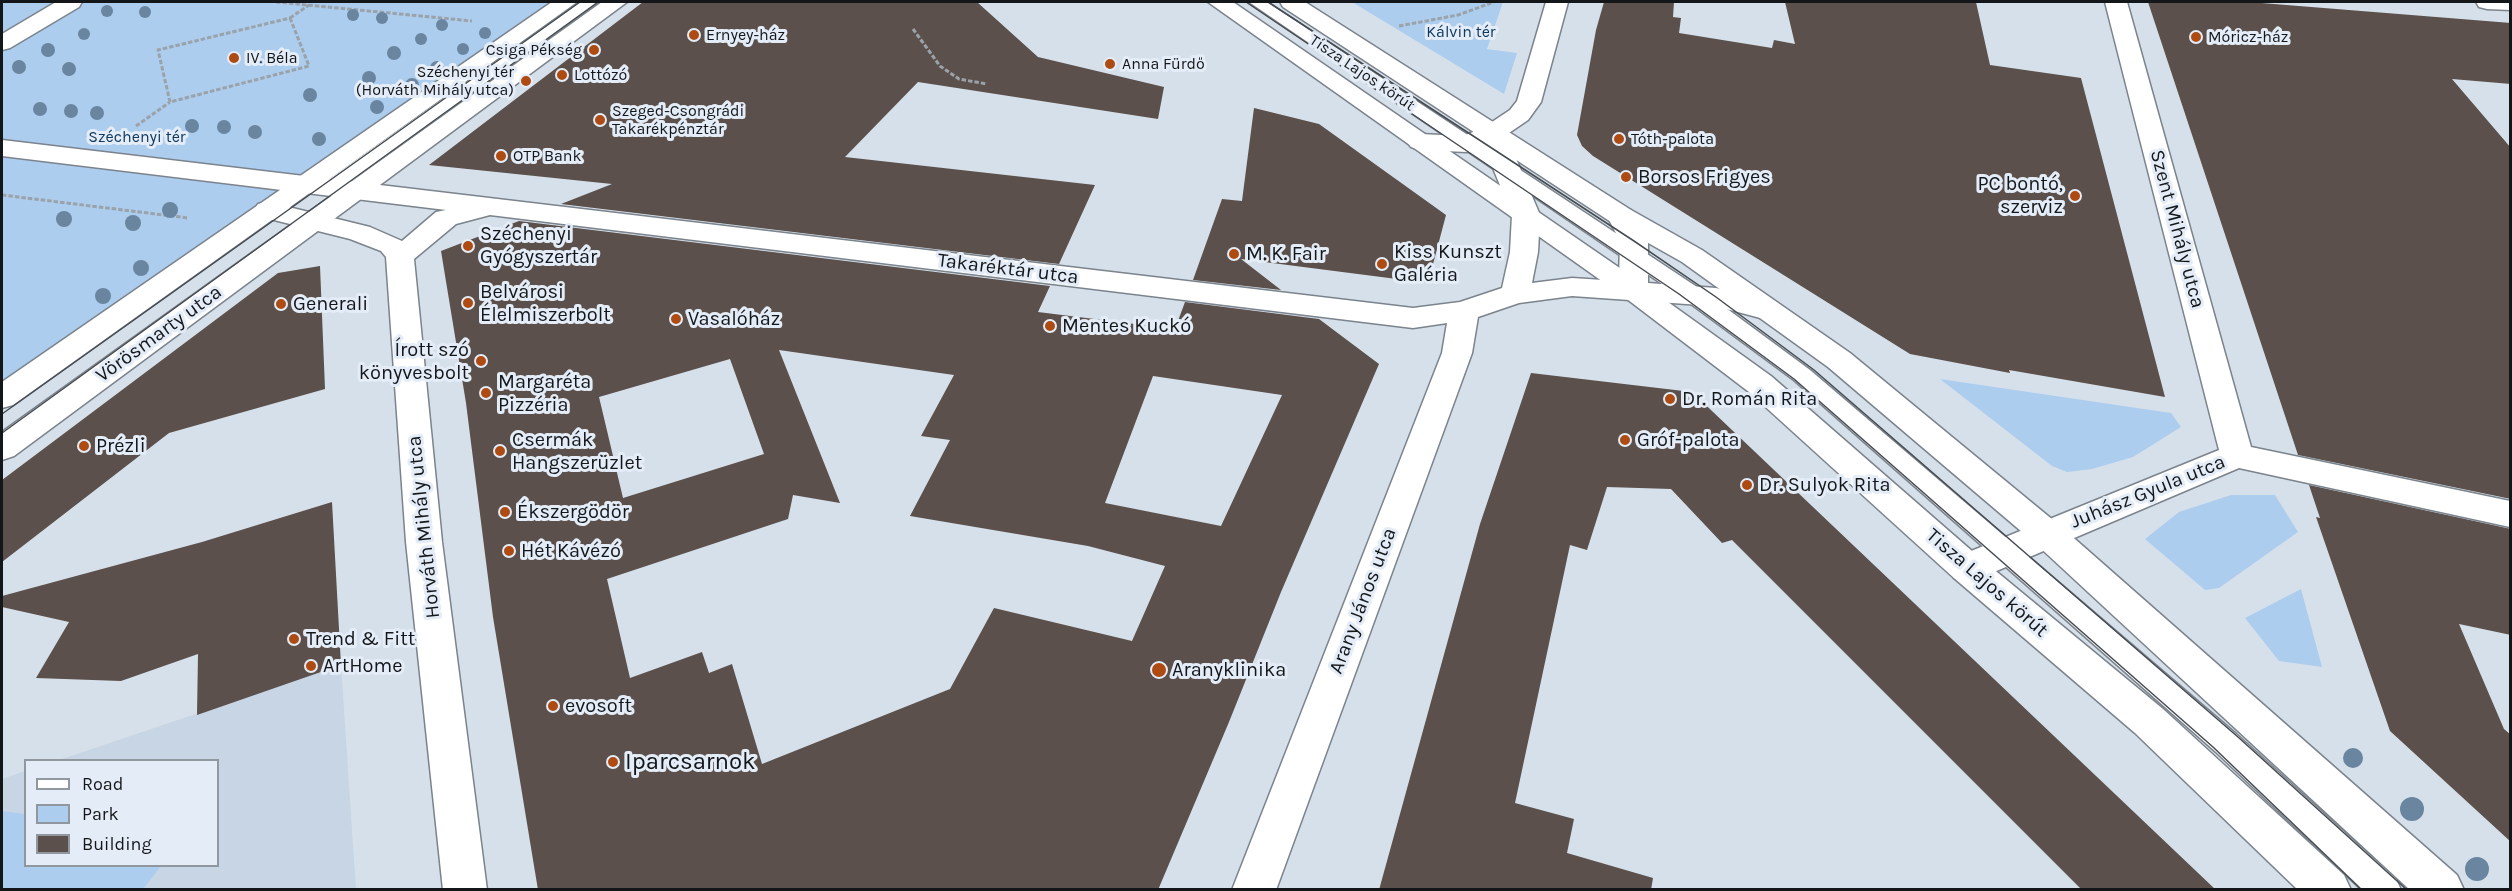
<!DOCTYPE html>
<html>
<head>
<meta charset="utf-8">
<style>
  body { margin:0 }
  #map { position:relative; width:2512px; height:891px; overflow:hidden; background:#d6e0ea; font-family:Karla,sans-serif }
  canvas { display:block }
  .frame { position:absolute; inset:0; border:3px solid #14171a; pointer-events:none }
  .legend { position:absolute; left:24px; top:759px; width:195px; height:108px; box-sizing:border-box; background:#e4edf7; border:2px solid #91979f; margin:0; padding:8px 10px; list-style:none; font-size:18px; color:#14171a }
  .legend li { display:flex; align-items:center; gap:12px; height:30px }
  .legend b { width:30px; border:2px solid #91979f }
</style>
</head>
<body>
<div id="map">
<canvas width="2512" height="891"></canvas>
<div class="frame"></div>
<ul class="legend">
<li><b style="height:8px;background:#fff"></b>Road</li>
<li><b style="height:16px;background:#adcdef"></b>Park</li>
<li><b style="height:16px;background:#5b504b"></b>Building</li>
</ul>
</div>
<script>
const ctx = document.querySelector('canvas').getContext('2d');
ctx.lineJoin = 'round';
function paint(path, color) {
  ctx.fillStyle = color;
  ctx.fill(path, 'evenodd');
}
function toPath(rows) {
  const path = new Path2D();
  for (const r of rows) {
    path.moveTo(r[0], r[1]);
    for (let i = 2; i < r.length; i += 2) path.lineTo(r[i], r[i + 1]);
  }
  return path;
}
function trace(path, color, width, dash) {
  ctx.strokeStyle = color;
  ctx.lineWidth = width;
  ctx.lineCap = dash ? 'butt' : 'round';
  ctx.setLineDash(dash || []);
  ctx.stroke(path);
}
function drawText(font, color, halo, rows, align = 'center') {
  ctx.font = font + ' Karla,sans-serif';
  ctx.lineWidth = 6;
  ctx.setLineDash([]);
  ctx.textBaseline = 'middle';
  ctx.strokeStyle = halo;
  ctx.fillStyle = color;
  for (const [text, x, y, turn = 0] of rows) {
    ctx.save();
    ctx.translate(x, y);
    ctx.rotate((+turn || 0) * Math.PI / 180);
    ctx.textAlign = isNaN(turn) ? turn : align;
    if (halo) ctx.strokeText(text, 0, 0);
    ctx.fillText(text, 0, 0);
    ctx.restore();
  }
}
const built = toPath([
  [341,665,356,889,2,889,2,779,25,771,26,866,218,866,218,760,59,760]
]);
const green = toPath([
  [2,2,566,2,2,397],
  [1352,2,1503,2,1487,49,1517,53,1504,94],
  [1940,379,2171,413,2181,427,2133,457,2092,469,2067,472,2052,466],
  [2231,495,2275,495,2298,532,2219,588,2205,590,2145,539,2179,512],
  [2301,589,2322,667,2279,661,2245,618],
  [2,811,25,814,26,866,161,866,143,889,2,889]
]);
const building = toPath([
  [643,2,977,2,1038,57,1164,87,1158,119,918,82,845,157,1095,185,1059,264,561,204,612,184,429,165],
  [1604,2,1674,2,1673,17,1681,18,1679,33,1772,48,1774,40,1795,44,1785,2,1976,2,1990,65,2081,78,2165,397,2009,370,2010,373,1910,354,1593,156,1582,146,1577,135,1596,30],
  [2148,2,2249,2,2511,23,2511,84,2452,79,2511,148,2511,499,2298,455],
  [1254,108,1319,124,1446,215,1428,283,1241,259,1281,290,1193,280,1222,199,1242,201],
  [519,221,1050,286,1038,312,1175,329,1185,302,1319,319,1379,364,1281,592,1229,722,1158,890,538,890,493,617,466,403,441,251],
  [779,350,954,375,921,436,950,440,910,516,1088,546,1165,566,1132,641,994,608,950,689,762,764,732,664,709,673,702,652,630,678,607,579,788,519,793,495,840,503],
  [730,359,764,454,623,498,599,397],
  [1153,376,1282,395,1221,526,1105,503],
  [320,266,325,389,169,433,2,562,2,480,278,273],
  [1531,373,1692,392,2216,890,2082,890,1732,540,1722,543,1671,489,1607,487,1587,550,1570,545,1515,803,1574,819,1567,853,1653,878,1651,890,1379,890,1480,524],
  [2309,485,2511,529,2511,635,2459,624,2504,729,2511,735,2511,842,2390,731,2316,517,2320,518],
  [332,502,341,665,197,715,198,654,121,681,36,678,69,622,2,607,2,596,202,542]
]);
const path = toPath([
  [276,2,472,21],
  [290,18,309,5],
  [290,18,309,66,170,102,158,50,290,18],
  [1399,26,1458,15,1494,2],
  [913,29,940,66,959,79,987,84],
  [136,126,170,102],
  [2,195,188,218]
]);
const lane = toPath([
  [580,2,598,2,339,190,325,190,322,186,325,182,580,2],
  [1249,2,1267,2,1703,291,1810,370,2236,734,2396,879,2401,890,2362,890,2216,752,1794,380,1687,301,1249,2]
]);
const street = toPath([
  [56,2,82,2,79,7,10,48,2,50,2,34,56,2],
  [1546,2,1568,2,1541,102,1528,120,1506,135,1540,215,1538,252,1532,283,1572,278,1619,281,1620,241,1607,216,1611,210,1621,208,1631,210,1648,241,1648,283,1716,288,1779,304,1783,311,1779,318,1768,320,1715,306,1572,296,1519,303,1478,317,1472,353,1276,890,1232,890,1442,353,1447,323,1413,328,490,215,456,224,414,259,442,542,487,890,443,890,406,542,386,257,381,251,350,239,258,216,254,210,258,204,268,202,370,227,402,241,436,212,446,210,2,156,2,140,1413,308,1460,302,1502,288,1510,252,1512,215,1484,146,1467,152,1420,150,1411,147,1407,142,1411,137,1420,134,1463,136,1483,128,1510,110,1517,101,1546,2],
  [2105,2,2127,2,2251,447,2510,501,2510,527,2239,468,1980,578,1967,582,1954,578,1949,568,1954,558,2219,450,2105,2],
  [2476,2,2510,2,2510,10,2487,9,2479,7,2476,2]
]);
const secondary = toPath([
  [552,2,577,2,13,405,2,408,2,382,552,2],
  [602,2,627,2,14,456,2,460,2,432,602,2],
  [1208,2,1233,2,1643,284,1771,376,1980,558,2163,709,2344,875,2351,890,2298,890,2135,733,1954,578,1749,392,1623,296,1208,2],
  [1280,2,1305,2,1631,210,1702,250,1850,353,2059,525,2457,875,2464,890,2410,890,2035,543,1828,367,1682,262,1611,222,1283,7,1280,2]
]);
const tram = toPath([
  [1246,2,1679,294,1794,379,2213,747,2362,890],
  [1268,2,1634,241,1716,297,1814,370,2238,737,2407,890],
  [2,414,580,2],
  [2,433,598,2]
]);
const trees = [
  [107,11,6],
  [145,12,6],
  [353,15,6],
  [382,18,6],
  [442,25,6],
  [485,33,6],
  [84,34,6],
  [421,39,6],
  [463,49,6],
  [48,50,7],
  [394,53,7],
  [19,67,7],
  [437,68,7],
  [69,69,7],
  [369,78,7],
  [412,85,7],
  [310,95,7],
  [377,107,7],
  [40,109,7],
  [71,111,7],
  [97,113,7],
  [192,126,7],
  [224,127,7],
  [255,132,7],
  [319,139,7],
  [170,210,8],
  [64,219,8],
  [133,223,8],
  [141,268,8],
  [103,296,8],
  [2353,758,10],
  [2412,809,12],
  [2477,869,12]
];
const markers = [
  [694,35,6,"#ae4b13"],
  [2196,37,6,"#ae4b13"],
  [594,50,6,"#ae4b13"],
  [234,58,6,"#ae4b13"],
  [1110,64,6,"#ae4b13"],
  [562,75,6,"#ae4b13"],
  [526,81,6,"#ae4b13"],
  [600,120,6,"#ae4b13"],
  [1619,139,6,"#ae4b13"],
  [501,156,6,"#ae4b13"],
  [1626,177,6,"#ae4b13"],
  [2075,196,6,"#ae4b13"],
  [468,246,6,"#ae4b13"],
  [1234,254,6,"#ae4b13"],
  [1382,264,6,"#ae4b13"],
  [468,303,6,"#ae4b13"],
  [281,304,6,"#ae4b13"],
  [676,319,6,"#ae4b13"],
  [1050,326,6,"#ae4b13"],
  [481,361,6,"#ae4b13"],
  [486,393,6,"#ae4b13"],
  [1670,399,6,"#ae4b13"],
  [1625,440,6,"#ae4b13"],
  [84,446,6,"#ae4b13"],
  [500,451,6,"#ae4b13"],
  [1747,485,6,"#ae4b13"],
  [505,512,6,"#ae4b13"],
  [509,551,6,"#ae4b13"],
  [294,639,6,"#ae4b13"],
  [311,666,6,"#ae4b13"],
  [1159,670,8,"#ae4b13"],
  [553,706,6,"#ae4b13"],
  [613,762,6,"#ae4b13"]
];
const farParknames = [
  ["Kálvin tér",1461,32],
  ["Széchenyi tér",137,137]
];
const farPoinames = [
  ["Ernyey-ház",706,35],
  ["Móricz-ház",2208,37],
  ["Csiga Pékség",582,50,"right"],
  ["IV. Béla",246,58],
  ["Anna Fürdő",1122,64],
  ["Széchenyi tér",514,72,"right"],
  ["(Horváth Mihály utca)",514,90,"right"],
  ["Lottózó",574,75],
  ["Szeged-Csongrádi",612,111],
  ["Takarékpénztár",612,129],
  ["Tóth-palota",1631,139],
  ["OTP Bank",513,156]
];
const farStreetnames = [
  ["Tisza Lajos körút",1362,73,34]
];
const poiNames = [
  ["Borsos Frigyes",1638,177],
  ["PC bontó,",2063,184,"right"],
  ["szerviz",2063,207,"right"],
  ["Széchenyi",480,234],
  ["Gyógyszertár",480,257],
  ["Kiss Kunszt",1394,252],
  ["Galéria",1394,275],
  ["M. K. Fair",1246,254],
  ["Belvárosi",480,292],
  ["Élelmiszerbolt",480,315],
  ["Generali",293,304],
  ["Vasalóház",688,319],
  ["Mentes Kuckó",1062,326],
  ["Írott szó",469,350,"right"],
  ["könyvesbolt",469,373,"right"],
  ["Margaréta",498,382],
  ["Pizzéria",498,405],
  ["Dr. Román Rita",1682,399],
  ["Csermák",512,440],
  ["Hangszerüzlet",512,463],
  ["Gróf-palota",1637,440],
  ["Prézli",96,446],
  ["Dr. Sulyok Rita",1759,485],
  ["Ékszergödör",517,512],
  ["Hét Kávézó",521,551],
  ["Trend & Fitt",306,639],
  ["ArtHome",323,666],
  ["Aranyklinika",1172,670],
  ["evosoft",565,706]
];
const streetNames = [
  ["Szent Mihály utca",2177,229,75],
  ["Takaréktár utca",1008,269,7],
  ["Vörösmarty utca",159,334,-36],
  ["Juhász Gyula utca",2148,492,-22],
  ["Horváth Mihály utca",424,527,-96],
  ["Tisza Lajos körút",1987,583,41],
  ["Arany János utca",1363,601,-69]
];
const nearPoinames = [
  ["Iparcsarnok",625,762]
];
paint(built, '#c7d5e5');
paint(green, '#adcdef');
paint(building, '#5b504b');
trace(lane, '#7b838c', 3);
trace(street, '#7b838c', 3);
trace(secondary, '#7b838c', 3);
trace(path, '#9aa2aa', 3, [4.5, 2]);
paint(lane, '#fff');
paint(street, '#fff');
paint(secondary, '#fff');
trace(tram, '#464b50', 1.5);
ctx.fillStyle = '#69859f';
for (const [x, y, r] of trees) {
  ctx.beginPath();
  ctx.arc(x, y, r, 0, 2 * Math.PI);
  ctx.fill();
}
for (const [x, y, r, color] of markers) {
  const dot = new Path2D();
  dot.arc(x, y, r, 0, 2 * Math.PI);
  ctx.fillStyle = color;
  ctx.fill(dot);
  trace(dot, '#e4edf7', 2);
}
drawText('16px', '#103a61', '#e4edf7', farParknames);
drawText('16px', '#14171a', '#e4edf7', farPoinames, 'left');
drawText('16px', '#14171a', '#e4edf7', farStreetnames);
drawText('20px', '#14171a', '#e4edf7', poiNames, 'left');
drawText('20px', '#14171a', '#e4edf7', streetNames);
drawText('24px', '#14171a', '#e4edf7', nearPoinames, 'left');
</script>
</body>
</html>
